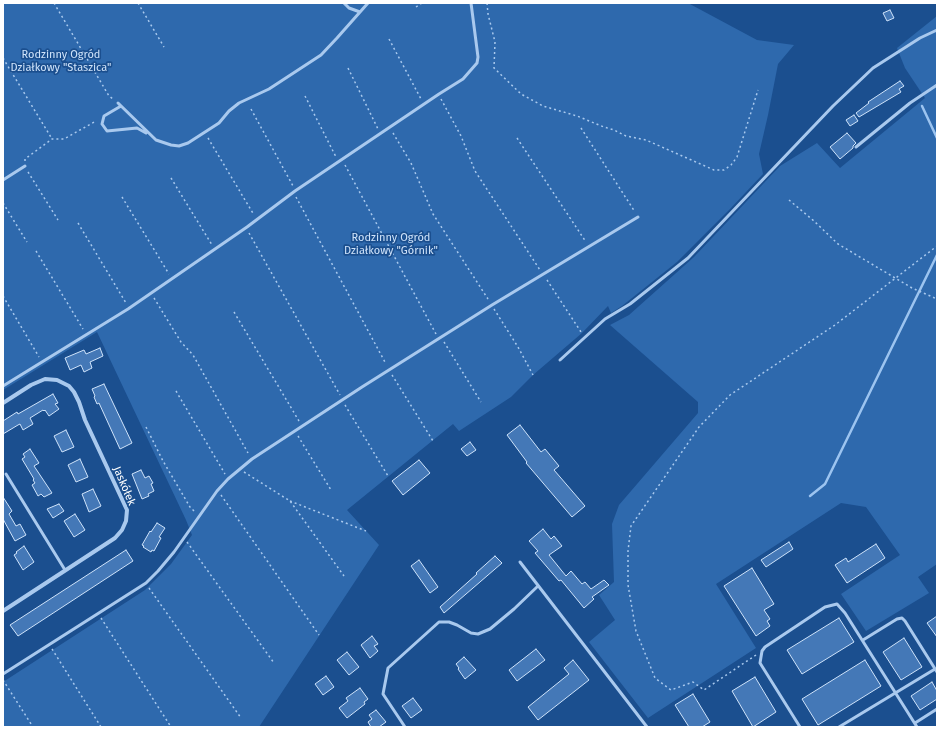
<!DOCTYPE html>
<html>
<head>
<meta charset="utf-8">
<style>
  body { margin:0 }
  #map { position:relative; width:940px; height:730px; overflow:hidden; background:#1b4f8f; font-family:"Fira Sans",sans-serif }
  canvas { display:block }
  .frame { position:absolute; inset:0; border:4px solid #fff; pointer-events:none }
</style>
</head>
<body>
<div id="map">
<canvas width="940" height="730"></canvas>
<div class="frame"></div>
</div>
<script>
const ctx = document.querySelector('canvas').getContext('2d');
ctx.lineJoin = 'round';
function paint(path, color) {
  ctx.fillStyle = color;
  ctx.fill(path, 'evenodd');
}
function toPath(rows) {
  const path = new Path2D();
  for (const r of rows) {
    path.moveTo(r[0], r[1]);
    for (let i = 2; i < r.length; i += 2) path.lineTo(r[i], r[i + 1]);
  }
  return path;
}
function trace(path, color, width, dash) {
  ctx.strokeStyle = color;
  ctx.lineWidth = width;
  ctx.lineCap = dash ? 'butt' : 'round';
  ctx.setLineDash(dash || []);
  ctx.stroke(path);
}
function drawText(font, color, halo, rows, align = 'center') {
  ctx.font = font + ' "Fira Sans",sans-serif';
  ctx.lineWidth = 3.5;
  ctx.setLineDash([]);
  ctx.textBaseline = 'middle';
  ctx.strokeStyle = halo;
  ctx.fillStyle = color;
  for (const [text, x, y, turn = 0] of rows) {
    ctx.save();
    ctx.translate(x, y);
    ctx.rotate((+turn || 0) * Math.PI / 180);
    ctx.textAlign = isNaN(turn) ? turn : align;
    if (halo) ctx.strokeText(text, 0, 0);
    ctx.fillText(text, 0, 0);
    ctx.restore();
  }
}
const green = toPath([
  [3,3,688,3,757,40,794,45,778,64,768,115,759,154,763,174,730,209,677,262,622,306,611,313,608,306,582,333,533,375,511,397,459,431,453,424,347,510,379,545,259,727,3,727,3,682,145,590,171,564,192,535,186,520,97,332,3,390],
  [937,16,937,564,918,577,929,593,866,631,841,594,900,555,866,507,841,503,716,584,756,648,648,718,589,642,615,620,599,595,614,582,612,524,619,505,698,413,698,402,610,325,629,315,694,257,780,166,817,143,840,168,925,98,905,68,897,48]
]);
const stream = toPath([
  [922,106,937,138],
  [810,496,825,484,937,255]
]);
const building = toPath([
  [890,10,894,18,887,21,883,13,890,10],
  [900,81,904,86,899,89,901,92,859,117,856,113,869,103,868,102,900,81],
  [854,115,858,121,850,126,846,120,854,115],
  [847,133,856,143,853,146,853,148,840,159,830,147,847,133],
  [100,348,103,356,90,362,92,368,84,372,81,365,70,370,65,358,84,350,86,354,100,348],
  [104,384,132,443,120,449,99,403,97,404,94,397,95,396,92,389,104,384],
  [53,394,58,403,55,404,59,409,49,416,45,410,44,411,43,410,30,418,33,424,23,430,20,424,18,425,3,434,3,421,17,412,18,414,53,394],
  [520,425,541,452,545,449,559,466,554,470,585,506,572,517,526,463,527,462,507,435,520,425],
  [66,430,74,447,62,452,54,436,66,430],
  [470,442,476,450,467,456,461,449,470,442],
  [30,449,39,463,34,466,52,493,44,497,41,494,38,496,32,485,35,483,33,480,34,479,22,459,25,457,23,454,30,449],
  [80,459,88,477,76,482,68,465,80,459],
  [419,460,430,473,403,495,392,481,419,460],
  [141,470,145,478,149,476,153,483,151,484,154,491,148,494,149,496,142,499,132,474,141,470],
  [93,489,101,506,89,512,82,494,93,489],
  [3,497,12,511,9,514,16,526,20,524,26,535,15,541,3,519,3,497],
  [59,504,64,511,53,518,47,509,59,504],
  [75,514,85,530,74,537,64,521,75,514],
  [157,523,165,528,159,537,161,538,154,551,152,550,151,552,143,547,144,546,142,545,150,531,151,532,157,523],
  [543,529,551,539,554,536,562,546,549,555,566,576,571,571,582,584,585,582,591,589,604,580,609,585,592,597,594,599,584,608,561,580,559,581,535,553,538,551,529,541,543,529],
  [789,542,793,549,766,567,761,560,789,542],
  [876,544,885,558,847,583,835,565,846,558,848,562,876,544],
  [24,546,34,562,23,570,14,555,17,553,16,552,24,546],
  [126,550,133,561,18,636,10,625,126,550],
  [495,556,502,563,444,613,440,607,477,574,476,573,495,556],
  [419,560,438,587,430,593,411,566,419,560],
  [752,568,774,604,764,610,770,619,767,621,770,626,756,636,724,586,752,568],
  [937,616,937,637,927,623,937,616],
  [839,618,854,642,802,674,787,650,839,618],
  [372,636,378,644,374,646,378,651,370,658,361,645,372,636],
  [904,638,922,667,901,680,883,652,904,638],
  [536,649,545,660,517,681,509,670,536,649],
  [347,652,359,667,349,675,337,660,347,652],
  [464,657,476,670,465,679,458,669,459,668,456,664,464,657],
  [573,660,589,680,538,720,528,707,569,674,564,668,573,660],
  [865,660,881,686,818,725,802,699,865,660],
  [326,676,334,687,323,695,315,684,326,676],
  [755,677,776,712,753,727,732,691,755,677],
  [932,682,937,691,937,699,920,710,911,696,932,682],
  [360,688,368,699,364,702,365,704,347,718,339,708,348,701,346,698,360,688],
  [693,694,710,722,702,727,689,727,675,705,693,694],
  [413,698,422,710,411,718,402,706,413,698],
  [376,710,386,722,379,727,371,727,368,722,372,719,369,715,376,710]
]);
const path = toPath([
  [54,3,109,96,113,99],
  [138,3,164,47],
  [487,3,488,14,495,42,494,68,521,94,543,106,577,116,604,127,614,130,626,136,646,140,714,170,724,170,731,165,737,157,758,90],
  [416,7,422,3],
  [389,39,421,99],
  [3,58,52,139],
  [348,68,378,129],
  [305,96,336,157],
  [441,99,461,136,475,171,540,270],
  [251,109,293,186],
  [581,128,635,212],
  [393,133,411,163,433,214,488,299],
  [208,138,254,215],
  [517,138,586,242],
  [25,161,25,159,52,139,64,139,96,121],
  [345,165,436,334],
  [28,172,58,220],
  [171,178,212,245],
  [122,197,169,274],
  [296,197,386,364],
  [789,200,814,221,838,244,912,288,937,299],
  [3,203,27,242],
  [78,223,126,303],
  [249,233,340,395],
  [36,251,83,329],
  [547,280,581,332],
  [3,296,39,357],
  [154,298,181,342,193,355,248,453],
  [494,309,518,347,533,375],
  [234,312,299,421],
  [444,342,481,402],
  [392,375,433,441],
  [176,391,225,474],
  [345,405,388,476],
  [146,427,163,461,190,507,196,513],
  [298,436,331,490],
  [244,472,290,501,344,576],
  [221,495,319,635],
  [290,501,366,531],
  [187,542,274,663],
  [149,588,241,718],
  [101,618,171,727],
  [52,649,101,727],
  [756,655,704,690,693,682,671,690,655,678,636,631,628,585,628,551,631,526,699,427,730,395,835,325,937,246],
  [3,680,33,727]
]);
const service = toPath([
  [344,3,349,8,360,12],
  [118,103,156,140,171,145,179,146,188,143,219,123,229,111,239,103,269,89,321,55,337,38,368,3],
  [121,106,104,116,102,124,107,131,137,128,146,133],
  [856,147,910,103,937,85],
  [3,180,25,166],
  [560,360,605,319,630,304,688,258,833,106,873,68,920,38,937,30],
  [3,386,128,309,247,227,295,191,439,94,463,79,477,63,478,57,471,3],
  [6,474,65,570],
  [520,562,647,727],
  [863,640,897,619,902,618,905,621,937,672],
  [3,674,146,583,158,571,174,552,217,491,228,479,252,459,362,387,492,305,638,217],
  [915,723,937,709],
  [405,727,383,694,388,668,439,622,449,622,457,625,471,633,478,634,490,629,514,609,538,586],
  [800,727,760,663,762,651,765,647,825,607,837,604,845,613,917,727],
  [839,727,935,669]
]);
const minor = toPath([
  [3,403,31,385,45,379,57,380,69,386,74,392,79,402,85,420,127,510,126,521,122,530,115,538,3,611]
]);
const parkNames = [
  ["Rodzinny Ogród",61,55],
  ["Działkowy \"Staszica\"",61,68],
  ["Rodzinny Ogród",391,238],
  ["Działkowy \"Górnik\"",391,251]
];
const streetNames = [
  ["Jaskółek",124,486,67]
];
paint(green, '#2e69ad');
trace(stream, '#9cc4f0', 2.5);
paint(building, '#4478b7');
trace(building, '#cfe3fa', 1);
trace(path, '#a9c9ee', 1.5, [2, 3]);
trace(service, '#a9c9ee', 3);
trace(minor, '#a9c9ee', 4);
drawText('11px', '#cfe3fa', '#1b4f8f', parkNames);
drawText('11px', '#fff', '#1b4f8f', streetNames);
</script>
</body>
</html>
